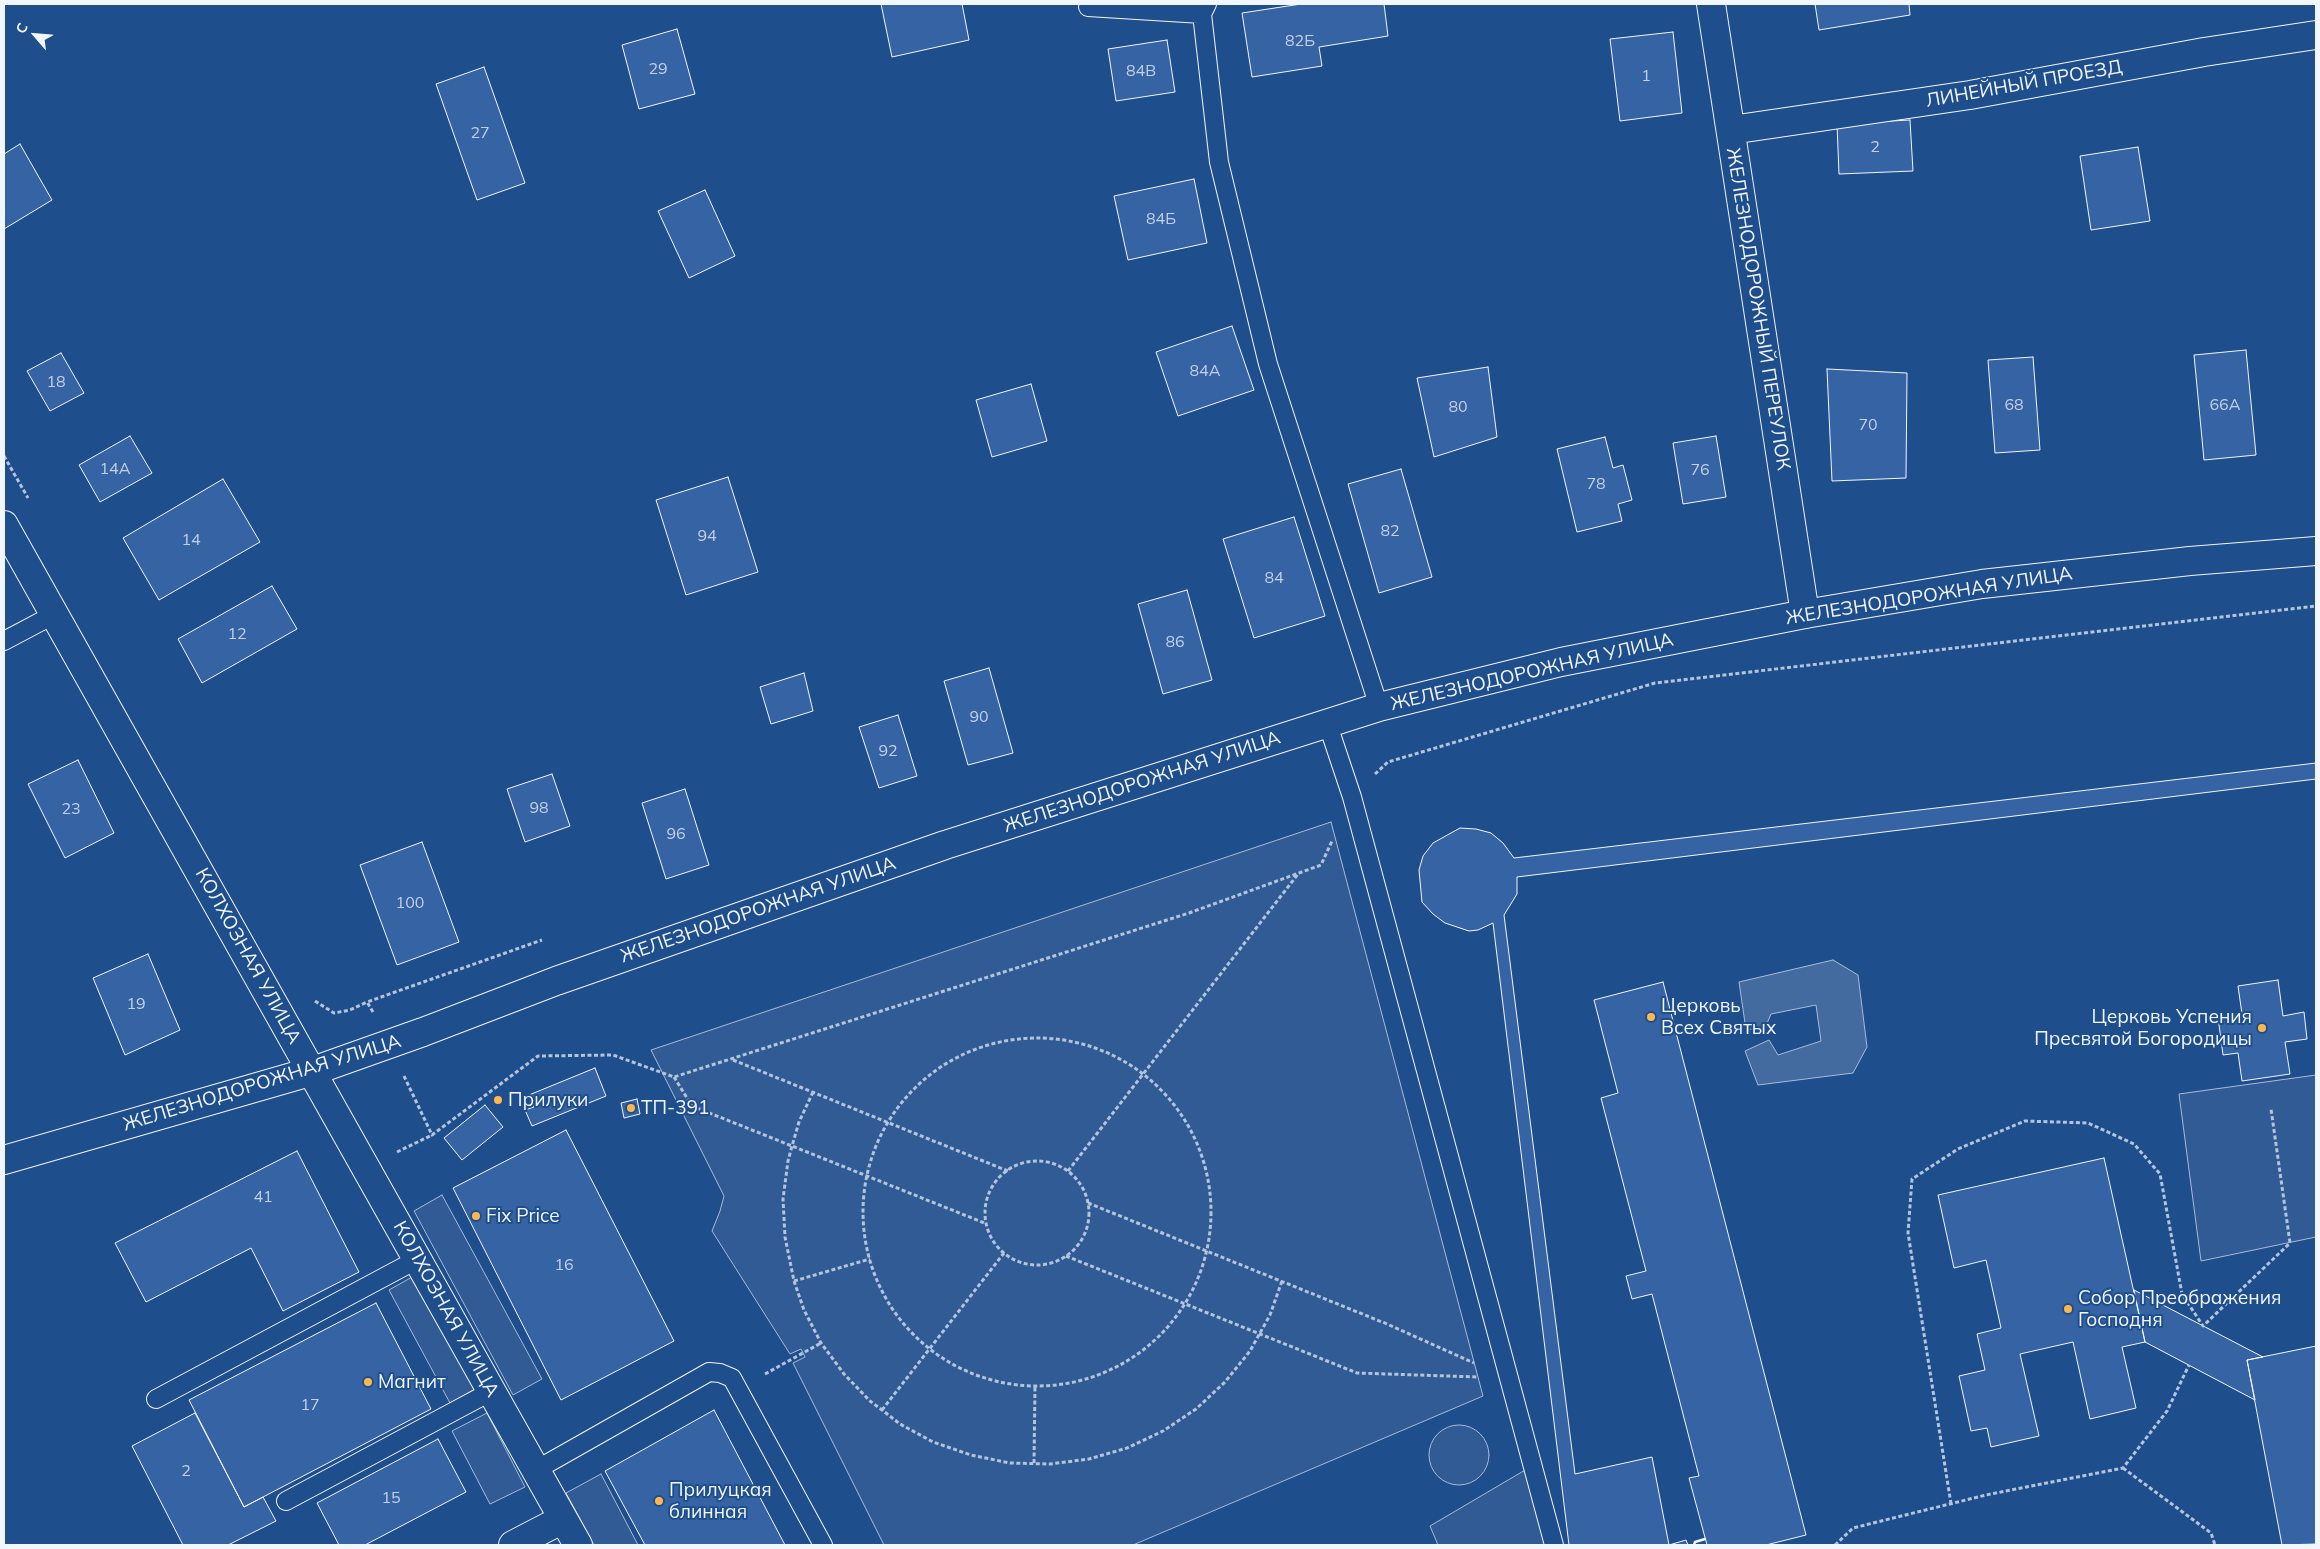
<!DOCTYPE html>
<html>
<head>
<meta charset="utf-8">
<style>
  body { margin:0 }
  #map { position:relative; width:2320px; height:1549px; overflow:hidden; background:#1f4e8c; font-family:Mulish,sans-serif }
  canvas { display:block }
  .frame { position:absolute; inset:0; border:5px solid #f2f6ff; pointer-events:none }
  .north { position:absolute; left:10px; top:10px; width:50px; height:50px; -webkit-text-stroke:4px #1f4e8c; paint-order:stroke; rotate:297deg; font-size:14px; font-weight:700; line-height:20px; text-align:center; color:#f2f6ff }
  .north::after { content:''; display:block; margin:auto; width:18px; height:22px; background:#f2f6ff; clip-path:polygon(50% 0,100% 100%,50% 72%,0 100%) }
</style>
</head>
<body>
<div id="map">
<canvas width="2320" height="1549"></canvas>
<div class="frame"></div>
<div class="north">С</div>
</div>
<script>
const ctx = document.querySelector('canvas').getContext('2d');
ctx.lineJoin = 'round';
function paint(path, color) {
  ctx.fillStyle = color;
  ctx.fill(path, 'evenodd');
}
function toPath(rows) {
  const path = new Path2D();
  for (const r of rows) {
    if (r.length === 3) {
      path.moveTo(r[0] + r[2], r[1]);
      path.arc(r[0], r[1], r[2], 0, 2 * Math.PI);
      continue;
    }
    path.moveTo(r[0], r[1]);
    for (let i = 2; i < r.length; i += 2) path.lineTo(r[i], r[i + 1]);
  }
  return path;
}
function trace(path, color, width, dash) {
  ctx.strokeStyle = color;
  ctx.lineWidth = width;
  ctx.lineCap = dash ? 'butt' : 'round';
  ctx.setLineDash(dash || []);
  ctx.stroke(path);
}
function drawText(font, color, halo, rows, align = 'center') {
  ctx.font = font + ' Mulish,sans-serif';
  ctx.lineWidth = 4;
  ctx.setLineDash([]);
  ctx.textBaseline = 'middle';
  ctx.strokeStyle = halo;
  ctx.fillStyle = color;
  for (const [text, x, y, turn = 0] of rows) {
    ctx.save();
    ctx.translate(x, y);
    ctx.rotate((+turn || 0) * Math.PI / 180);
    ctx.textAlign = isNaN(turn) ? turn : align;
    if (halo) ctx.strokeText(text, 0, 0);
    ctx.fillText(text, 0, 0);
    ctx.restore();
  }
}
const built = toPath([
  [1331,822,1483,1396,1133,1545,884,1545,793,1363,805,1357,801,1349,790,1354,712,1231,720,1211,724,1196,651,1050,1331,822],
  [2316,1075,2316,1237,2201,1261,2179,1094,2316,1075],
  [442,1195,542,1379,513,1395,414,1211,442,1195],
  [414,1276,475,1389,450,1403,389,1290,414,1276],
  [487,1413,525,1487,490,1504,452,1431,487,1413],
  [1459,1455,30],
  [1532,1466,1554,1545,1438,1545,1430,1526,1532,1466],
  [601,1474,638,1545,594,1545,566,1493,601,1474]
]);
const water = toPath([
  [1833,960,1858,975,1867,1047,1853,1073,1758,1085,1745,1051,1769,1040,1778,1055,1821,1041,1816,1005,1771,1014,1765,1028,1746,1030,1739,982,1833,960]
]);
const building = toPath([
  [881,4,962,4,969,40,892,57,881,4],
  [1301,4,1384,4,1388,36,1319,47,1322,66,1252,77,1242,13,1301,4],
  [1815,4,1909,4,1910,15,1819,30,1815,4],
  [677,29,695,94,639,109,622,45,677,29],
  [1673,32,1682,113,1620,121,1610,39,1673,32],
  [1167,40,1175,92,1116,101,1108,49,1167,40],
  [484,67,525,183,477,200,436,84,484,67],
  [1910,120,1913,171,1839,174,1837,124,1910,120],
  [20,144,52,200,4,229,4,154,20,144],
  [2138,147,2150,221,2091,230,2080,156,2138,147],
  [1194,179,1207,243,1128,260,1114,196,1194,179],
  [705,190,735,256,689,278,658,211,705,190],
  [1232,326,1254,390,1178,416,1156,352,1232,326],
  [2246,350,2256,455,2204,460,2194,355,2246,350],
  [61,353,84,393,50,411,27,371,61,353],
  [2033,357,2040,450,1995,453,1988,360,2033,357],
  [1488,367,1497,437,1434,457,1417,378,1488,367],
  [1827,369,1907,373,1906,478,1832,481,1827,369],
  [1031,384,1047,441,992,457,976,400,1031,384],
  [130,436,152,473,100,502,79,465,130,436],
  [1716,436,1726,497,1683,504,1673,443,1716,436],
  [1605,437,1613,468,1623,465,1632,500,1618,504,1622,521,1577,532,1557,449,1605,437],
  [1401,469,1432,577,1379,593,1348,484,1401,469],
  [728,477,758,572,686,595,656,500,728,477],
  [223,479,260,542,159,600,123,538,223,479],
  [1294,517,1325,616,1254,638,1223,539,1294,517],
  [272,586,297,629,202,683,178,639,272,586],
  [1187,590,1212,680,1163,694,1138,604,1187,590],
  [989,668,1013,753,968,765,944,681,989,668],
  [804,673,813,711,771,724,760,687,804,673],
  [898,715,917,776,879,788,859,727,898,715],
  [78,760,114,833,65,858,28,784,78,760],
  [2316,763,2316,779,1517,877,1517,894,1504,915,1575,1474,1652,1457,1669,1545,1686,1540,1688,1545,1569,1545,1493,923,1478,930,1469,931,1445,923,1433,914,1422,902,1419,870,1423,856,1433,843,1460,828,1476,829,1491,833,1503,843,1514,858,2316,763],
  [552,774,570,826,525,842,507,789,552,774],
  [685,789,709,865,666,879,642,803,685,789],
  [422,842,459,942,397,965,360,865,422,842],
  [148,954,180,1030,125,1055,93,978,148,954],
  [2278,980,2283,1016,2304,1012,2307,1039,2285,1042,2290,1074,2242,1081,2238,1053,2223,1055,2218,1017,2242,1014,2238,986,2278,980],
  [1663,982,1806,1535,1766,1545,1707,1545,1689,1478,1699,1476,1652,1294,1632,1299,1626,1276,1646,1271,1601,1098,1618,1093,1594,1000,1663,982],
  [595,1068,606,1096,532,1126,525,1110,534,1107,529,1095,595,1068],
  [637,1099,640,1114,624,1118,621,1103,637,1099],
  [485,1105,503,1127,462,1160,444,1138,485,1105],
  [566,1130,674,1341,561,1400,453,1188,566,1130],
  [297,1151,359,1272,283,1311,251,1248,146,1302,115,1243,297,1151],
  [2104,1158,2145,1342,2122,1347,2136,1408,2090,1419,2073,1342,2020,1354,2039,1436,1991,1447,1987,1428,1971,1431,1959,1376,1985,1370,1977,1334,2001,1328,1986,1260,1954,1268,1938,1195,2104,1158],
  [2134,1290,2263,1357,2247,1360,2255,1400,2145,1342,2134,1290],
  [376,1303,431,1409,244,1507,189,1400,376,1303],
  [2316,1346,2316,1544,2282,1545,2247,1360,2316,1346],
  [714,1410,785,1545,645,1545,605,1471,714,1410],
  [195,1413,244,1507,263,1497,276,1521,228,1545,183,1545,132,1446,195,1413],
  [438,1439,466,1492,365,1545,339,1545,317,1503,438,1439]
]);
const path = toPath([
  [4,456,28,498],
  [1375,774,1388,762,1655,683,2316,606],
  [315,1001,334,1013,350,1010,367,1002],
  [373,1012,367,1002,542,940],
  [1037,1212,174],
  [733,1060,1008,1171],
  [404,1076,432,1135,538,1056,613,1055,674,1077,1189,913,1321,865,1332,841],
  [674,1077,692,1106,987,1224],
  [813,1092,799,1122,792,1146,788,1161,783,1199,785,1237,794,1281,804,1310,821,1343,844,1374,870,1401,882,1410,900,1424,933,1442,971,1455,1010,1463,1050,1464,1089,1459,1127,1448,1163,1431,1196,1409,1225,1382,1250,1351,1270,1315,1282,1281],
  [397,1152,432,1135],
  [1037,1213,52],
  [1068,1171,1298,874],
  [1088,1203,1387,1324,1474,1363],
  [1066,1256,1357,1373,1478,1377],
  [794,1281,870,1259],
  [765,1374,821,1343],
  [882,1410,1004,1253],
  [1034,1463,1035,1386],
  [2123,1468,2211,1533,2215,1545],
  [1951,1504,1908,1233,1912,1179,1958,1149,2025,1121,2088,1123,2134,1144,2160,1174,2182,1294,2203,1326,2290,1243,2271,1109],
  [1835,1545,1853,1528,1986,1495,2123,1468,2167,1411,2189,1365]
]);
const service = toPath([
  [1207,4,1202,14,1219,162,1268,364,1379,707],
  [1088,7,1202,14],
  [4,641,55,614],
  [1327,722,1352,797,1554,1545],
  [156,1399,418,1259],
  [536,1470,709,1372,720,1373,732,1378,823,1545],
  [286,1501,492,1391]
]);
const minor = toPath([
  [1711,4,1805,614],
  [1731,130,1970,95,2204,52,2316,35],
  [4,525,578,1545],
  [513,1545,563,1519]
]);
const tertiary = toPath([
  [4,1160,313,1071,423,1032,556,981,945,845,1379,707,1561,662,1805,614,1982,584,2190,561,2316,551]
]);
const wall = toPath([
  [1694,1545,1695,1542,1705,1539]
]);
const markers = [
  [1651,1017,5,"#ffb74d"],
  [2262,1028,5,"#ffb74d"],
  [498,1100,5,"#ffb74d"],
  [631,1108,5,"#ffb74d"],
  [476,1216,5,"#ffb74d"],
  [2068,1309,5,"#ffb74d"],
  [368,1382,5,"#ffb74d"],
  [659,1501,5,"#ffb74d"]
];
const numberNames = [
  ["82Б",1300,41],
  ["29",658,69],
  ["84В",1141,71],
  ["1",1646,76],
  ["27",480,133],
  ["2",1875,147],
  ["84Б",1161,219],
  ["84А",1205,371],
  ["18",56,382],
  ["68",2014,405],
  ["66А",2225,405],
  ["80",1458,407],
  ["70",1868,425],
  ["14А",115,469],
  ["76",1700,470],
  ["78",1596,484],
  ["82",1390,531],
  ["94",707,536],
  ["14",191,540],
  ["84",1274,578],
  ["12",237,634],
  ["86",1175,642],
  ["90",979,717],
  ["92",888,751],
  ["98",539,808],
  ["23",71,809],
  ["96",676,834],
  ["100",410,903],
  ["19",136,1004],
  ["41",263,1197],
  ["16",564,1265],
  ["17",310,1405],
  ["2",186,1471],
  ["15",391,1498]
];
const streetNames = [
  ["ЛИНЕЙНЫЙ ПРОЕЗД",2024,84,-10],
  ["ЖЕЛЕЗНОДОРОЖНЫЙ ПЕРЕУЛОК",1758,309,81],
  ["ЖЕЛЕЗНОДОРОЖНАЯ УЛИЦА",1929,596,-9],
  ["ЖЕЛЕЗНОДОРОЖНАЯ УЛИЦА",1532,672,-13],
  ["ЖЕЛЕЗНОДОРОЖНАЯ УЛИЦА",1142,782,-18],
  ["ЖЕЛЕЗНОДОРОЖНАЯ УЛИЦА",758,910,-19],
  ["КОЛХОЗНАЯ УЛИЦА",248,956,61],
  ["ЖЕЛЕЗНОДОРОЖНАЯ УЛИЦА",262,1083,-17],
  ["КОЛХОЗНАЯ УЛИЦА",446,1309,61]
];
const poiNames = [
  ["Церковь",1661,1006],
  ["Всех Святых",1661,1028],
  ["Церковь Успения",2252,1017,"right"],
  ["Пресвятой Богородицы",2252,1039,"right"],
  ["Прилуки",508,1100],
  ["ТП-391",641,1108],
  ["Fix Price",486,1216],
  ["Собор Преображения",2078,1298],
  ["Господня",2078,1320],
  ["Магнит",378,1382],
  ["Прилуцкая",669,1490],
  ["блинная",669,1512]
];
paint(built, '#305b95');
trace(built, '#a8bbd7', 1);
paint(water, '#446ba0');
trace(water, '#a8bbd7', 1);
paint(building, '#3563a3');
trace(building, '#f2f6ff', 1);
trace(service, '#f2f6ff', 20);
trace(minor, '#f2f6ff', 30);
trace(tertiary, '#f2f6ff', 30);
trace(path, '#b3c4dc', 3, [4, 2.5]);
trace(service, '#1f4e8c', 18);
trace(minor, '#1f4e8c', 28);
trace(tertiary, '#1f4e8c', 28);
trace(wall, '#f2f6ff', 2.5);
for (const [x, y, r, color] of markers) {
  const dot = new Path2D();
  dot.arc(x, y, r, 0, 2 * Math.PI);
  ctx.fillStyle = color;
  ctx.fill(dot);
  trace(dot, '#1f4e8c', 2);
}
drawText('16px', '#c3d1e8', null, numberNames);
drawText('19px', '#f2f6ff', '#1f4e8c', streetNames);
drawText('19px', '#f2f6ff', '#1f4e8c', poiNames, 'left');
</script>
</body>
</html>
